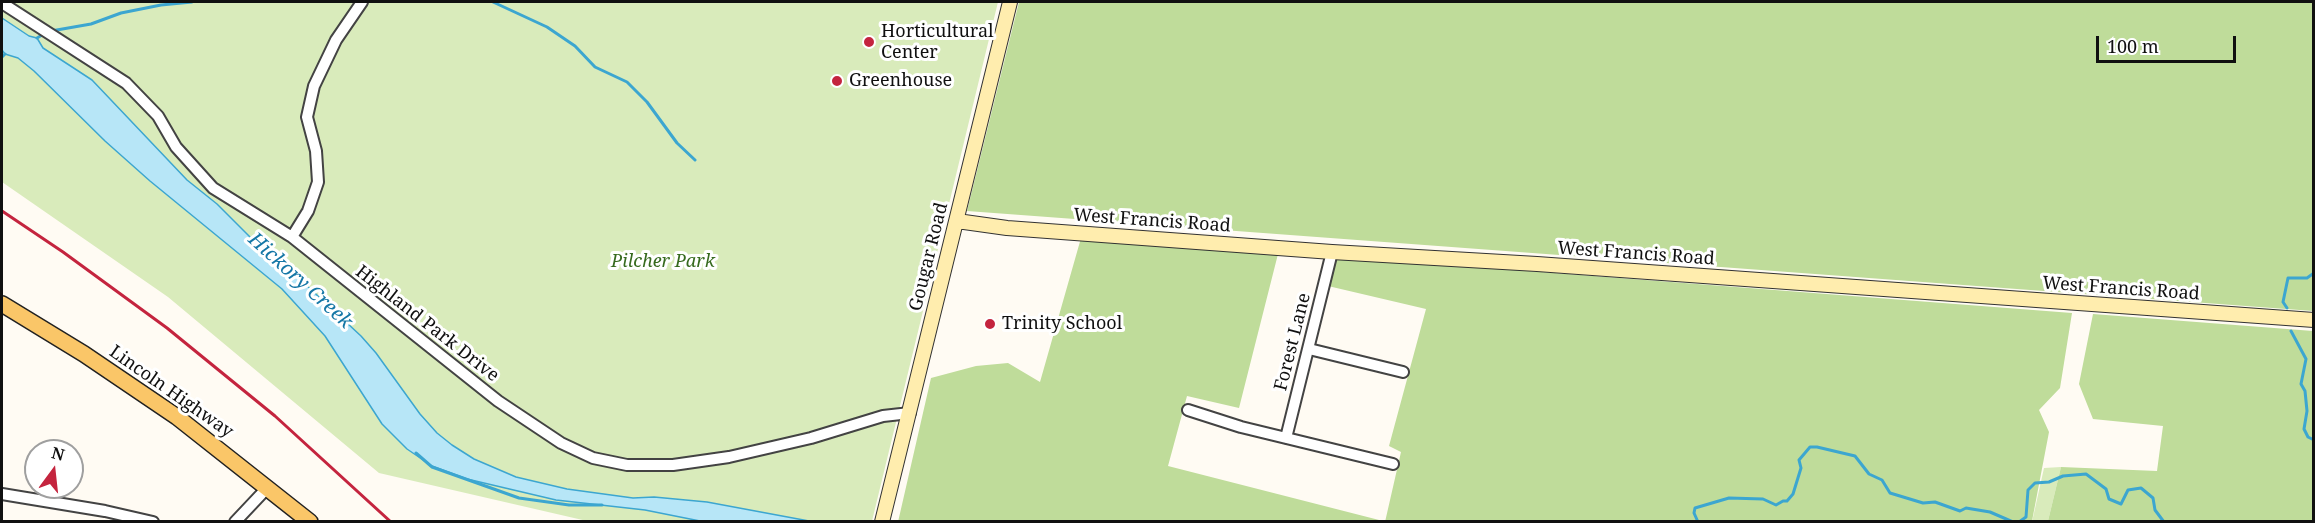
<!DOCTYPE html>
<html>
<head>
<meta charset="utf-8">
<style>
  body { margin:0 }
  #map { position:relative; width:2315px; height:523px; overflow:hidden; background:#fffbf3; font-family:"Noto Serif",serif }
  canvas { display:block }
  .frame { position:absolute; inset:0; border:3px solid #101010; pointer-events:none }
  .north { position:absolute; left:24px; top:439px; width:60px; height:60px; box-sizing:border-box; background:#fff; border:2px solid #9f9f9f; border-radius:50%; rotate:15deg; font-size:16px; font-weight:700; line-height:24px; text-align:center; color:#101010 }
  .north::after { content:''; display:block; margin:auto; width:21px; height:27px; background:#c4243e; clip-path:polygon(50% 0,100% 100%,50% 72%,0 100%) }
  .scale { position:absolute; left:2096px; top:36px; width:140px; height:27px; box-sizing:border-box; border:3px solid #101010; border-top:0; padding-left:8px; font-size:18px; line-height:21px; white-space:nowrap; color:#101010; -webkit-text-stroke:4px #fff; paint-order:stroke }
</style>
</head>
<body>
<div id="map">
<canvas width="2315" height="523"></canvas>
<div class="frame"></div>
<div class="north">N</div>
<div class="scale">100 m</div>
</div>
<script>
const ctx = document.querySelector('canvas').getContext('2d');
ctx.lineJoin = 'round';
function paint(path, color) {
  ctx.fillStyle = color;
  ctx.fill(path, 'evenodd');
}
function toPath(rows) {
  const path = new Path2D();
  for (const r of rows) {
    path.moveTo(r[0], r[1]);
    for (let i = 2; i < r.length; i += 2) path.lineTo(r[i], r[i + 1]);
  }
  return path;
}
function trace(path, color, width, dash) {
  ctx.strokeStyle = color;
  ctx.lineWidth = width;
  ctx.lineCap = dash ? 'butt' : 'round';
  ctx.setLineDash(dash || []);
  ctx.stroke(path);
}
function drawText(font, color, halo, rows, align = 'center') {
  ctx.font = font + ' "Noto Serif",serif';
  ctx.lineWidth = 6;
  ctx.setLineDash([]);
  ctx.textBaseline = 'middle';
  ctx.strokeStyle = halo;
  ctx.fillStyle = color;
  for (const [text, x, y, turn = 0] of rows) {
    ctx.save();
    ctx.translate(x, y);
    ctx.rotate((+turn || 0) * Math.PI / 180);
    ctx.textAlign = isNaN(turn) ? turn : align;
    if (halo) ctx.strokeText(text, 0, 0);
    ctx.fillText(text, 0, 0);
    ctx.restore();
  }
}
const green = toPath([
  [2,2,998,2,872,521,587,521,379,473,168,297,2,182],
  [2061,467,2048,521,2032,522,2044,468]
]);
const forest = toPath([
  [1019,2,2313,2,2313,311,967,211],
  [1081,238,1278,254,1239,408,1187,396,1168,466,1383,521,898,522,931,378,976,366,1008,363,1040,382],
  [1335,256,2072,313,2060,388,2039,410,2049,432,2032,521,1385,522,1401,452,1389,446,1426,309,1328,286],
  [2093,314,2313,331,2313,521,2048,521,2061,467,2157,471,2163,426,2093,419,2079,384]
]);
const water = toPath([
  [2,18,29,36,37,38,43,48,92,80,187,180,217,204,255,242,290,270,361,336,376,353,420,414,437,433,452,445,474,459,516,477,567,489,633,498,654,497,707,502,809,521,700,521,645,510,556,500,467,479,432,466,407,449,382,424,325,336,282,289,150,181,105,141,34,71,18,58,5,54,2,50,2,18]
]);
const stream = toPath([
  [493,2,547,27,575,46,595,67,627,82,647,102,677,143,695,160],
  [51,31,91,24,121,13,161,5,192,2],
  [37,38,42,35],
  [2,57,5,54],
  [2314,226,2314,230],
  [2287,308,2283,302,2288,278,2307,278,2314,273],
  [2291,331,2306,359,2301,384,2305,391,2307,411,2304,429,2308,437,2314,440],
  [416,453,432,467,519,498,569,505,602,505],
  [1698,522,1694,513,1695,508,1729,498,1763,499,1776,505,1783,501,1787,501,1793,494,1801,468,1799,460,1810,447,1817,447,1855,456,1869,474,1882,480,1890,493,1923,503,1935,502,1960,511,1966,508,1990,512,2013,522],
  [2019,522,2026,517,2028,490,2035,483,2049,482,2063,476,2086,474,2106,489,2109,499,2121,504,2128,490,2141,488,2153,498,2155,510,2164,522],
  [2231,522,2251,522]
]);
const street = toPath([
  [2,3,126,83,158,116,176,147,213,188,292,237,498,401,561,443,593,458,627,465,673,465,729,457,811,438,883,416,910,413],
  [292,237,308,211,318,182,316,151,307,117,314,86,336,40,362,2],
  [1309,349,1403,372],
  [1188,410,1241,427,1393,464],
  [1286,438,1332,252],
  [2,494,105,511,153,522],
  [235,522,268,487]
]);
const secondary = toPath([
  [957,221,1007,228,1332,252,1537,264,2314,320],
  [882,522,1010,2]
]);
const primary = toPath([
  [2,304,84,354,177,417,310,522]
]);
const rail = toPath([
  [2,211,63,252,167,328,275,416,391,522]
]);
const markers = [
  [869,42,6,"#c4243e"],
  [837,81,6,"#c4243e"],
  [990,324,6,"#c4243e"]
];
const poiNames = [
  ["Horticultural",881,32],
  ["Center",881,53],
  ["Greenhouse",849,81],
  ["Trinity School",1002,324]
];
const streetNames = [
  ["West Francis Road",1152,221,4],
  ["West Francis Road",1636,254,4],
  ["Gougar Road",929,257,-76],
  ["West Francis Road",2121,289,4],
  ["Highland Park Drive",427,324,38],
  ["Forest Lane",1293,342,-76],
  ["Lincoln Highway",171,392,35]
];
const parkNames = [
  ["Pilcher Park",663,262]
];
const waterNames = [
  ["Hickory Creek",300,281,42]
];
paint(green, '#d9ebbb');
paint(forest, '#bfdc9a');
paint(water, '#b7e6f7');
trace(water, '#3ca6d0', 1.5);
trace(stream, '#3ca6d0', 3);
trace(street, '#434343', 14);
trace(secondary, '#323232', 16);
trace(primary, '#212121', 18);
trace(street, '#fff', 10);
trace(secondary, '#ffedae', 14);
trace(primary, '#fac668', 15);
trace(rail, '#c4243e', 3);
for (const [x, y, r, color] of markers) {
  const dot = new Path2D();
  dot.arc(x, y, r, 0, 2 * Math.PI);
  ctx.fillStyle = color;
  ctx.fill(dot);
  trace(dot, '#fff', 2);
}
drawText('18px', '#101010', '#fff', poiNames, 'left');
drawText('18px', '#101010', '#fff', streetNames);
drawText('italic 18px', '#366a1e', '#fff', parkNames);
drawText('italic 20px', '#1577a6', '#fff', waterNames);
</script>
</body>
</html>
